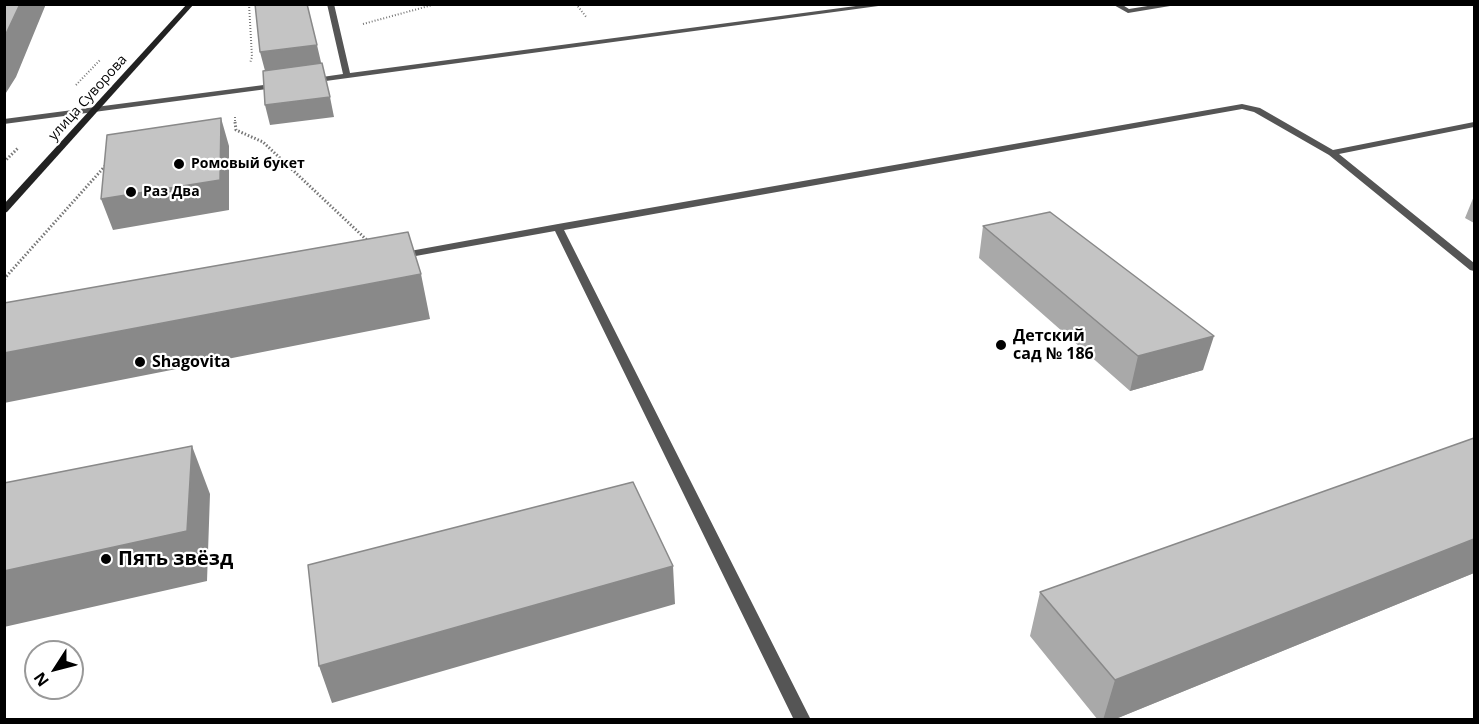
<!DOCTYPE html>
<html>
<head>
<meta charset="utf-8">
<style>
  body { margin:0 }
  #map { position:relative; width:1479px; height:724px; overflow:hidden; background:#fff; font-family:"Open Sans",sans-serif }
  canvas { display:block }
  .frame { position:absolute; inset:0; border:6px solid #000; pointer-events:none }
  .north { position:absolute; left:24px; top:640px; width:60px; height:60px; box-sizing:border-box; background:#fff; border:2px solid #999; border-radius:50%; rotate:234deg; font-size:16px; font-weight:700; line-height:24px; text-align:center; color:#000 }
  .north::after { content:''; display:block; margin:auto; width:21px; height:27px; background:#000; clip-path:polygon(50% 0,100% 100%,50% 72%,0 100%) }
</style>
</head>
<body>
<div id="map">
<canvas width="1479" height="724"></canvas>
<div class="frame"></div>
<div class="north">N</div>
</div>
<script>
const ctx = document.querySelector('canvas').getContext('2d');
ctx.lineJoin = 'round';
function toPath(rows) {
  const path = new Path2D();
  for (const r of rows) {
    path.moveTo(r[0], r[1]);
    for (let i = 2; i < r.length; i += 2) path.lineTo(r[i], r[i + 1]);
  }
  return path;
}
function trace(path, color, width, dash) {
  ctx.strokeStyle = color;
  ctx.lineWidth = width;
  ctx.lineCap = dash ? 'butt' : 'round';
  ctx.setLineDash(dash || []);
  ctx.stroke(path);
}
function paint(path, color) {
  ctx.fillStyle = color;
  ctx.fill(path, 'evenodd');
}
function drawText(font, color, halo, rows, align = 'center') {
  ctx.font = font + ' "Open Sans",sans-serif';
  ctx.lineWidth = 4.5;
  ctx.setLineDash([]);
  ctx.textBaseline = 'middle';
  ctx.strokeStyle = halo;
  ctx.fillStyle = color;
  for (const [text, x, y, turn = 0] of rows) {
    ctx.save();
    ctx.translate(x, y);
    ctx.rotate((+turn || 0) * Math.PI / 180);
    ctx.textAlign = isNaN(turn) ? turn : align;
    if (halo) ctx.strokeText(text, 0, 0);
    ctx.fillText(text, 0, 0);
    ctx.restore();
  }
}
const pathFar2 = toPath([
  [249,4,252,57,250,63],
  [576,4,587,18],
  [363,24,436,4],
  [76,85,100,60],
  [235,117,235,123]
]);
const pathFar1 = toPath([
  [235,122,236,130,263,142,370,243],
  [4,162,18,148],
  [4,279,106,165]
]);
const path = toPath([
  [4,279,6,277]
]);
const service = toPath([
  [327,4,334,4,350,73,871,4,893,4,311,83,308,83,308,79,343,74,327,4],
  [1112,4,1121,4,1129,9,1160,4,1182,4,1128,13,1112,4],
  [279,83,282,83,282,87,4,124,4,119,279,83],
  [1242,104,1260,108,1333,150,1474,122,1474,127,1339,154,1474,263,1474,271,1470,270,1329,155,1254,112,1242,109,564,230,811,720,794,720,555,231,399,259,394,256,399,253,558,224,1242,104]
]);
const secondary = toPath([
  [187,4,194,4,7,212,4,213,4,204,187,4]
]);
const wall = toPath([
  [1474,196,1474,223,1465,218],
  [983,226,1203,370,1130,391,979,258],
  [1474,438,1474,573,1113,720,1098,720,1030,636,1040,592]
]);
const shadedWall = toPath([
  [20,4,46,4,16,77,4,96,4,38],
  [317,45,324,75,268,82,260,52],
  [330,97,334,117,270,125,265,105],
  [221,118,229,146,229,210,113,230,101,199],
  [421,274,430,319,4,403,4,353],
  [1214,336,1203,370,1130,391,1138,356],
  [192,446,210,494,207,581,4,627,4,571],
  [1474,539,1474,573,1113,720,1103,720,1115,680],
  [673,566,675,604,332,703,319,666]
]);
const building = toPath([
  [4,4,20,4,4,38,4,4],
  [255,4,307,4,317,45,260,52,255,4],
  [322,63,330,97,265,105,263,71,322,63],
  [221,118,220,180,101,199,107,135,221,118],
  [1050,212,1214,336,1138,356,983,226,1050,212],
  [408,232,421,274,4,353,4,303,408,232],
  [1474,438,1474,539,1115,680,1040,592,1474,438],
  [192,446,187,531,4,571,4,483,192,446],
  [633,482,673,566,319,666,308,565,633,482]
]);
const markers = [
  [179,164,6,"#000"],
  [131,192,6,"#000"],
  [1001,345,6,"#000"],
  [140,362,6,"#000"],
  [106,559,6,"#000"]
];
const farStreetnames = [
  ["улица Суворова",88,98,-48]
];
const farPoinames = [
  ["Ромовый букет",191,164],
  ["Раз Два",143,192]
];
const poiNames = [
  ["Детский",1013,336],
  ["сад № 186",1013,354],
  ["Shagovita",152,362]
];
const nearPoinames = [
  ["Пять звёзд",118,559]
];
trace(pathFar2, '#777', 2, [1, 2]);
trace(pathFar1, '#777', 3, [1.5, 2]);
trace(path, '#777', 4, [1.5, 3]);
paint(service, '#555');
paint(secondary, '#222');
paint(wall, '#a9a9a9');
paint(shadedWall, '#898989');
paint(building, '#c4c4c4');
trace(building, '#898989', 1.5);
for (const [x, y, r, color] of markers) {
  const dot = new Path2D();
  dot.arc(x, y, r, 0, 2 * Math.PI);
  ctx.fillStyle = color;
  ctx.fill(dot);
  trace(dot, '#fff', 2);
}
drawText('14px', '#000', '#fff', farStreetnames);
drawText('bold 14px', '#000', '#fff', farPoinames, 'left');
drawText('bold 16px', '#000', '#fff', poiNames, 'left');
drawText('bold 20px', '#000', '#fff', nearPoinames, 'left');
</script>
</body>
</html>
